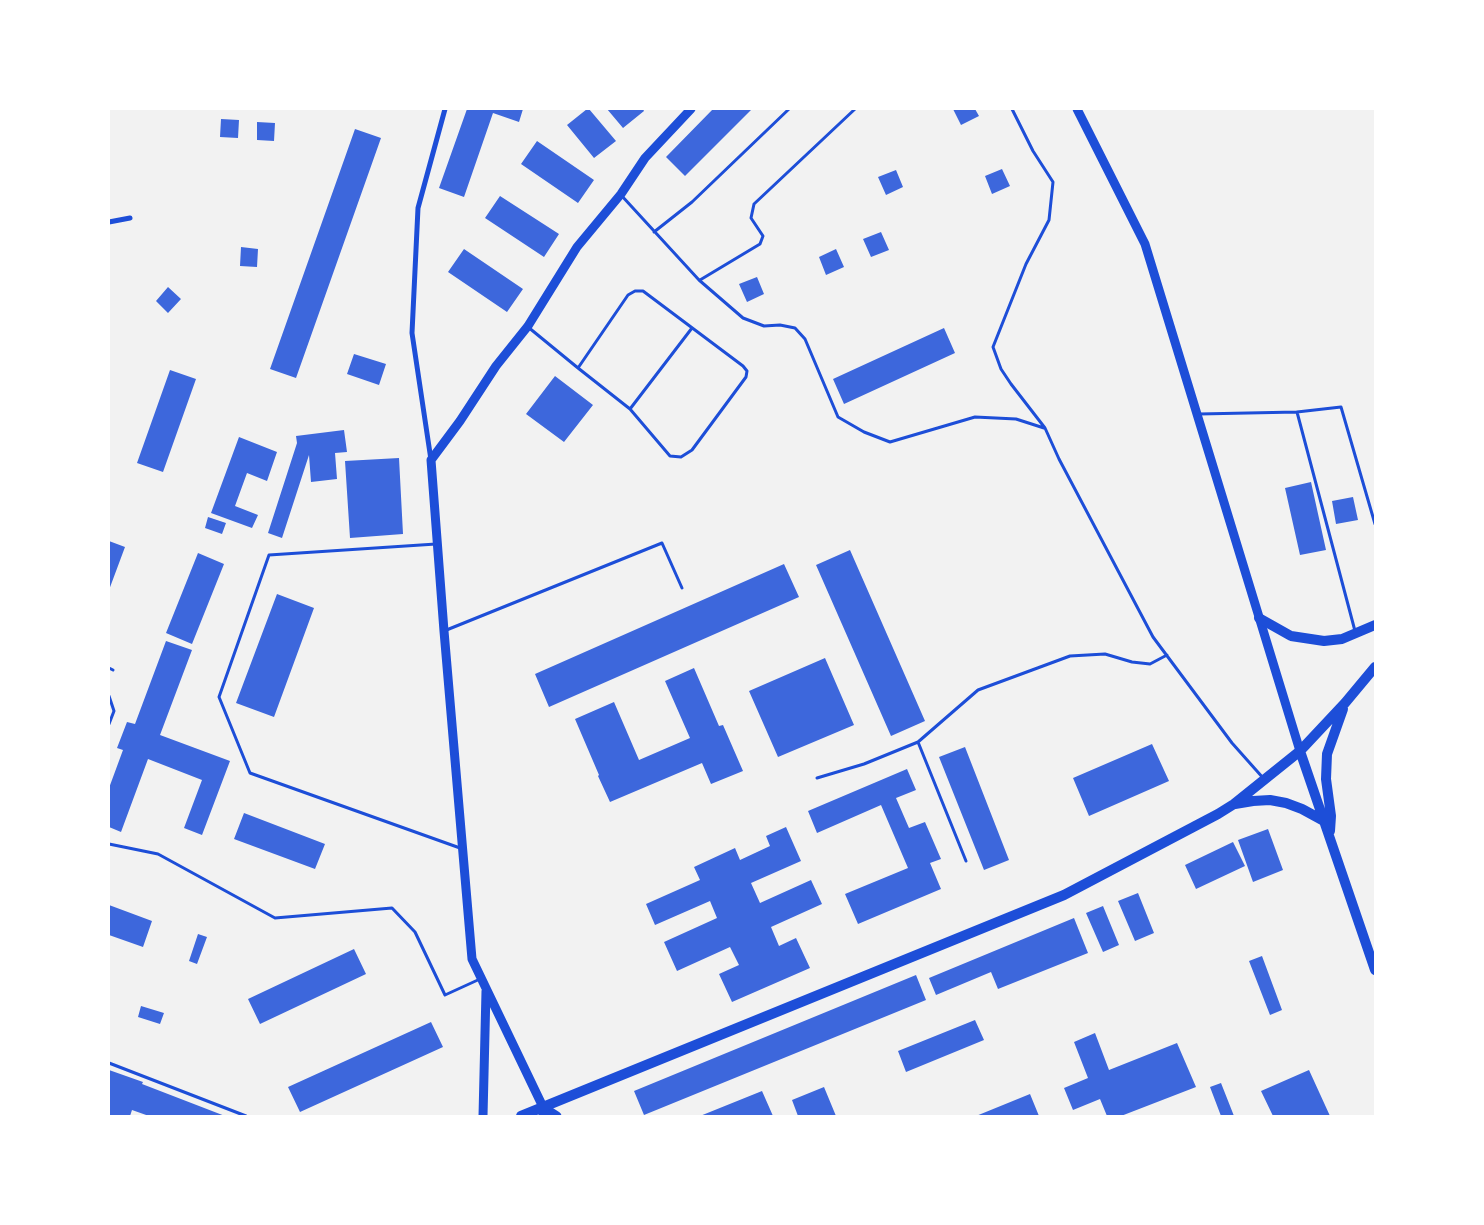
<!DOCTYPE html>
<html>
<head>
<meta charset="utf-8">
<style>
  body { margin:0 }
  #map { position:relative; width:1484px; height:1225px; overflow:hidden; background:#f2f2f2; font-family:"Nunito Sans",sans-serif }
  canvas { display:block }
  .frame { position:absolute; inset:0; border:110px solid #fff; pointer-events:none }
</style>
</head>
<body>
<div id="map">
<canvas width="1484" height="1225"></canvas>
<div class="frame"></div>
</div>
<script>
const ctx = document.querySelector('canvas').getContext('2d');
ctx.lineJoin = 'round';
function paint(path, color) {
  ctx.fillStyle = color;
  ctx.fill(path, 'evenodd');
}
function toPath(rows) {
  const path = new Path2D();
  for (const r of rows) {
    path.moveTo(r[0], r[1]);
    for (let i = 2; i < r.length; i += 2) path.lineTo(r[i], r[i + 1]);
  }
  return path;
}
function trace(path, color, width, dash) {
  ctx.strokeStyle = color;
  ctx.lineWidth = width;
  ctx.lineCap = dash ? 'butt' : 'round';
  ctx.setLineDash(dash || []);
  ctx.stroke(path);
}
const building = toPath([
  [467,109,523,109,519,122,493,113,464,197,439,188],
  [587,109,589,109,616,141,594,158,567,125],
  [607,109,643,109,644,111,623,128],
  [713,109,752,109,685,176,666,157],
  [953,109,975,109,979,116,961,125],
  [221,119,239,120,238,138,220,137],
  [257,122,275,123,274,141,257,140],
  [355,129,381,138,296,378,270,369],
  [537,141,594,180,578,203,521,164],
  [1002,169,1010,186,992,194,985,176],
  [896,170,903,187,886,195,878,177],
  [500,196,559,234,544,257,485,218],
  [881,232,889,250,871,257,863,239],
  [241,247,258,249,257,267,240,266],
  [464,249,523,289,507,312,448,272],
  [836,249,844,267,826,275,819,257],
  [757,277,764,294,747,302,739,284],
  [168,287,181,299,168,313,156,301],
  [944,328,955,353,844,404,833,379],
  [354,354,386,364,379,385,347,374],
  [170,370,196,379,163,472,137,463],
  [555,376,593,405,564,442,526,414],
  [344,430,347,452,335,453,337,479,311,482,309,455,282,538,268,533,297,443,296,436],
  [239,437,277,452,267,481,247,473,235,506,258,515,252,528,211,513],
  [399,458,403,534,350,538,345,461],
  [1311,482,1326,550,1300,555,1285,488],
  [1353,497,1358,520,1336,524,1332,501],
  [208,517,226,523,222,534,205,528],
  [109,541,125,547,109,590],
  [850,550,925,721,891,736,816,565],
  [198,553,224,564,192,644,166,633],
  [784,564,799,597,549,707,535,674],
  [277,594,314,608,274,717,236,703],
  [166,641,192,650,160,735,230,761,202,835,184,828,202,780,148,759,121,832,109,827,109,788,123,750,117,748,127,722,135,724],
  [825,658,854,725,778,757,749,691],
  [694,668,719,726,723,725,743,771,711,784,702,763,610,802,598,776,599,775,575,719,614,702,639,760,690,738,665,681],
  [1152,744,1169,781,1089,816,1073,778],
  [965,747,1009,860,984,870,939,757],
  [907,769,916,790,896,798,909,828,925,822,941,859,930,863,941,889,858,924,845,894,908,868,881,805,817,833,808,811],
  [244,813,325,844,315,869,234,839],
  [786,827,801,861,751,883,760,903,811,880,822,904,771,927,779,946,796,938,810,968,732,1002,719,974,739,965,730,947,677,971,664,942,717,918,710,901,655,925,646,904,700,880,694,867,735,848,740,860,770,846,766,836],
  [1268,829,1283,870,1253,882,1238,840],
  [1233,842,1245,866,1196,889,1185,865],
  [1138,893,1154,933,1135,941,1118,901],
  [109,905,152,921,143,947,109,935],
  [1103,906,1119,945,1103,952,1086,913],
  [1074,918,1088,953,998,989,991,972,936,995,929,978],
  [198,934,207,937,197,964,189,961],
  [354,949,366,974,260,1024,248,999],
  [1262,956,1282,1010,1270,1015,1249,961],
  [916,975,926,1000,644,1115,634,1091],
  [141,1006,164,1013,160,1024,138,1017],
  [975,1020,984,1040,906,1072,898,1051],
  [431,1022,443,1047,300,1112,288,1087],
  [1095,1033,1109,1070,1177,1043,1196,1087,1121,1116,1107,1116,1100,1099,1073,1110,1064,1088,1088,1078,1074,1042],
  [109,1070,143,1082,142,1084,225,1116,149,1116,132,1110,130,1116,109,1116],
  [1309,1070,1330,1116,1273,1116,1261,1091],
  [1221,1083,1234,1116,1221,1116,1210,1087],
  [824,1087,836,1116,798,1116,792,1100],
  [762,1091,773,1116,700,1116],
  [1030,1094,1039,1116,976,1116]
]);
const service = toPath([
  [1012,109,1033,151,1053,182,1049,220,1026,264,993,347,1001,369,1011,384,1045,428,1059,459,1153,637,1232,743,1264,779],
  [621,195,699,280,743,318,764,326,780,325,795,328,805,339,838,417,864,432,890,442,975,417,1016,419,1044,428],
  [654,232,692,202,789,109],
  [700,280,760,244,763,236,751,218,754,204,855,109],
  [528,327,578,368,630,409,670,456,681,457,692,450,746,377,747,371,743,366,643,291,635,291,628,295,578,368],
  [630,409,692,328],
  [1297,412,1355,631],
  [1199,414,1297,412,1341,407,1375,524],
  [436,544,269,555,219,697,250,773,460,848],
  [444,631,662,543,682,588],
  [109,668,113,670],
  [109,696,114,711,109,724],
  [918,742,966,861],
  [817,778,864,764,918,742,978,690,1070,656,1105,654,1132,662,1150,664,1167,655],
  [109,844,158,854,275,918,392,908,415,932,445,995,480,979],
  [109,1063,246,1116]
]);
const minor = toPath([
  [109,222,130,218],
  [431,460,412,333,418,208,445,109]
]);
const secondary = toPath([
  [1077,109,1145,244,1300,751],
  [543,1107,557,1116],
  [483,1116,486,991],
  [543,1116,543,1107,472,959,444,631,431,460,460,421,496,366,528,326,577,247,621,194,645,158,691,109]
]);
const trunk = toPath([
  [1259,618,1291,636,1324,641,1342,639,1375,625],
  [1300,751,1375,970],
  [1235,804,1253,801,1270,800,1286,803,1302,809,1324,821],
  [1330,831,1331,816,1326,779,1327,754,1343,709],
  [521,1116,1064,895,1218,814,1234,804,1300,751,1345,703,1375,667]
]);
paint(building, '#3d67dc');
trace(service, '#1d4ed8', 3);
trace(minor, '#1d4ed8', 5);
trace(secondary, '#1d4ed8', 9);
trace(trunk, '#1d4ed8', 10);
</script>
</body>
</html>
